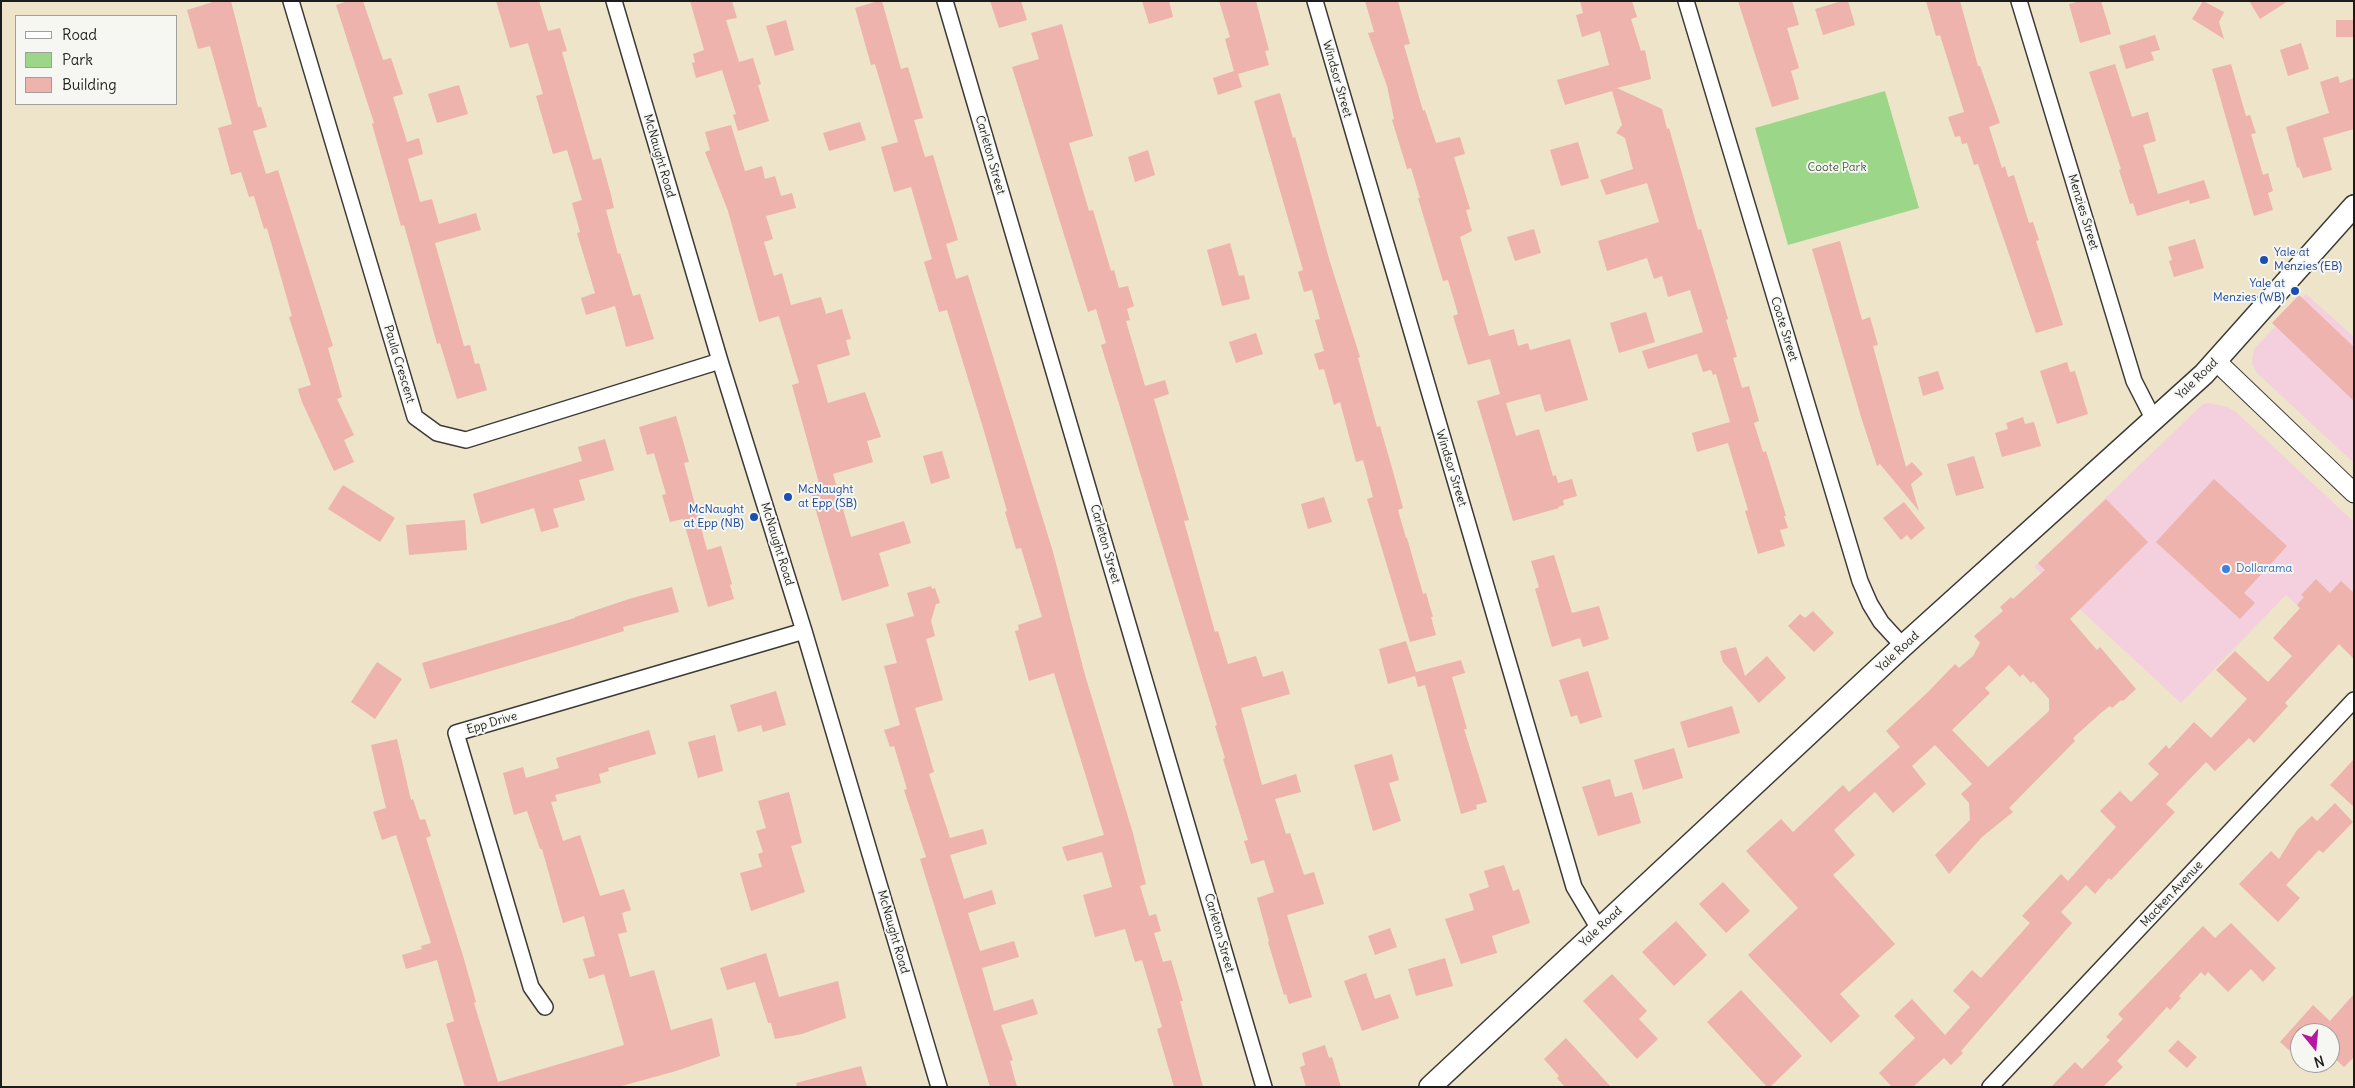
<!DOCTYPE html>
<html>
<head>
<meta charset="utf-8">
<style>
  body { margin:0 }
  #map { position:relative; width:2355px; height:1088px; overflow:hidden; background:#eee4c9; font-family:Delius,sans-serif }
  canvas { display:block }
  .frame { position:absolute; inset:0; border:2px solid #1c1c1c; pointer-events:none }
  .legend { position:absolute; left:15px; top:15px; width:162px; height:90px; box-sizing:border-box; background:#f6f6f2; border:1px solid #9f9f9c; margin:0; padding:6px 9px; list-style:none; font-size:15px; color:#1c1c1c }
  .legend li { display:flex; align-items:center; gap:10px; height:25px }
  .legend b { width:25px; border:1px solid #9f9f9c }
  .north { position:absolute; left:2290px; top:1023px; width:50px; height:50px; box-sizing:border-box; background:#f6f6f2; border:1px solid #9f9f9c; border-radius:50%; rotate:163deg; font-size:14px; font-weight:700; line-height:20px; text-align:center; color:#1c1c1c }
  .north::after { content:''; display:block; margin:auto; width:18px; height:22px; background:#b5179e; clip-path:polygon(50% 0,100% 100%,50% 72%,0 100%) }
</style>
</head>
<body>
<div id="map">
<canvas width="2355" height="1088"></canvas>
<div class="frame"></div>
<ul class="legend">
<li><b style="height:6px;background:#fff"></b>Road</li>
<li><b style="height:14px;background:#9cd689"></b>Park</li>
<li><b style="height:14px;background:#edb3ac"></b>Building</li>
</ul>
<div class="north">N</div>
</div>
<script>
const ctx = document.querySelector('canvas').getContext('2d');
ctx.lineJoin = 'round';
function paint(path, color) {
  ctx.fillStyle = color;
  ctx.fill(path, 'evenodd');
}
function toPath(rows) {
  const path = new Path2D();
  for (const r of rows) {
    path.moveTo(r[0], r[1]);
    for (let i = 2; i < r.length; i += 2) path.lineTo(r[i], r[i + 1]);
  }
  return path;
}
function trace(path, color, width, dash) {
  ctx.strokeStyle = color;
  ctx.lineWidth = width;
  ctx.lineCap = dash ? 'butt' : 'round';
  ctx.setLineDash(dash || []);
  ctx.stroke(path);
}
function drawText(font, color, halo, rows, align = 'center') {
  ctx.font = font + ' Delius,sans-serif';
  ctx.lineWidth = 4;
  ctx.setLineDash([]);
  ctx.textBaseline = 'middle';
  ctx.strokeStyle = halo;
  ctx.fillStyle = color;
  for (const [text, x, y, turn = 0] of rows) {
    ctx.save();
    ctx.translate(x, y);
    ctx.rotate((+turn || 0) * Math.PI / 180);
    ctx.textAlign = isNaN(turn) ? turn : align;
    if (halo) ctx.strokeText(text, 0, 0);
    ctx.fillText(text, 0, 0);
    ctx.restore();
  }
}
const built = toPath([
  [2306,294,2354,337,2354,463,2257,373,2252,364,2254,349],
  [2208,403,2227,407,2236,412,2354,522,2354,658,2286,595,2181,703,2034,567,2203,404]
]);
const green = toPath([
  [1885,91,1919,208,1788,245,1755,128]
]);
const building = toPath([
  [216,1,231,1,258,107,261,107,267,127,253,131,266,174,278,170,333,346,328,348,342,397,337,399,354,435,344,440,354,462,334,471,302,402,298,389,311,385,289,317,292,316,267,228,264,229,254,196,249,197,241,172,231,175,218,128,232,124,210,46,198,49,187,10],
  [348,1,363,1,383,60,391,58,403,94,393,97,407,142,419,138,423,154,408,159,420,202,432,199,439,224,476,213,481,230,435,243,464,346,470,345,475,364,479,363,487,390,457,399,440,343,437,344,404,225,401,226,372,124,374,123,336,5],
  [496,1,539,1,548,31,560,28,567,51,562,52,593,160,601,158,611,195,614,208,606,210,618,254,620,253,633,296,640,294,654,339,626,347,615,306,586,315,581,298,595,293,577,233,580,232,572,203,582,200,567,150,553,154,536,96,543,94,528,43,510,48],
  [690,1,732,1,737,18,726,20,739,62,753,58,761,84,758,85,769,121,738,131,733,115,736,114,722,70,696,78,692,63,695,62,693,54,704,50],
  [878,1,882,1,901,69,908,67,923,118,914,120,925,157,933,155,958,240,946,244,956,279,968,275,1053,552,1085,675,1132,830,1146,884,1140,886,1149,916,1156,914,1161,931,1154,933,1163,962,1171,960,1183,1001,1180,1001,1203,1087,1174,1087,1157,1029,1162,1027,1142,960,1135,962,1125,929,1095,937,1083,895,1112,887,1102,852,1067,861,1062,847,1104,835,1054,673,1029,681,1015,631,1019,630,1018,625,1042,617,1021,548,1016,549,1005,512,1007,511,984,431,947,310,939,312,924,262,932,259,911,187,894,192,881,147,898,142,875,64,871,65,855,8],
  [990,1,1021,1,1027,20,999,28],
  [1142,1,1169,1,1173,17,1149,24],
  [1219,1,1256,1,1269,50,1265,51,1269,65,1238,74,1242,87,1218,95,1213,78,1234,71,1225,39,1230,37],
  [1365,1,1398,1,1410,44,1404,45,1423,111,1425,110,1436,143,1460,137,1465,154,1454,157,1470,209,1466,210,1472,231,1460,237,1489,336,1514,329,1518,346,1528,343,1530,350,1570,339,1588,400,1545,412,1540,394,1506,403,1516,436,1539,429,1553,476,1556,475,1558,483,1572,479,1577,496,1563,500,1564,505,1558,507,1559,508,1513,521,1477,401,1500,394,1490,359,1468,365,1453,316,1458,314,1448,280,1443,281,1418,198,1420,198,1411,168,1407,169,1392,120,1394,119,1387,86,1368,33,1374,32],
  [1580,1,1632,1,1637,17,1631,19,1641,51,1645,50,1651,79,1617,88,1662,109,1667,129,1669,128,1698,230,1701,229,1728,319,1726,320,1737,357,1733,358,1742,388,1749,386,1759,421,1754,423,1763,452,1766,451,1786,516,1784,516,1788,528,1780,530,1785,546,1758,554,1745,511,1748,510,1728,443,1697,452,1692,433,1730,422,1716,374,1713,375,1711,370,1703,372,1697,354,1648,369,1642,351,1703,332,1690,290,1668,297,1662,276,1654,279,1647,258,1607,271,1598,241,1659,222,1647,183,1606,195,1600,180,1633,169,1625,138,1616,133,1622,125,1612,91,1565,105,1557,80,1609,65,1600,31,1582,37,1576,15,1583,13],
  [1738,1,1792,1,1799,25,1787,28,1799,68,1791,71,1799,99,1772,107],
  [1842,1,1848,1,1855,25,1823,35,1815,9],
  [1926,1,1960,1,1978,66,1980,66,2000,123,1989,127,2002,168,2005,166,2008,177,2014,175,2029,223,2033,222,2039,240,2036,241,2063,325,2036,333,1978,164,1974,165,1967,143,1962,144,1960,136,1955,137,1948,117,1964,112,1940,35,1936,36],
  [2080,1,2101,1,2111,34,2080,43,2069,4],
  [2203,1,2224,12,2219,22,2224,39,2192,19],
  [2249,1,2288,1,2260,19],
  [786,20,794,50,775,56,766,26],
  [2336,20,2354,20,2354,37,2336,37],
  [1062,24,1093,136,1069,143,1089,211,1093,210,1111,271,1114,270,1119,288,1128,286,1134,306,1127,309,1130,320,1126,321,1145,386,1165,380,1169,394,1154,399,1189,520,1184,521,1215,632,1218,631,1228,664,1256,656,1263,677,1283,671,1290,694,1241,708,1262,785,1296,774,1301,792,1275,799,1286,834,1290,833,1304,875,1314,872,1324,904,1287,915,1312,997,1289,1004,1286,994,1284,995,1268,942,1269,941,1257,898,1274,892,1264,860,1251,864,1244,841,1248,840,1223,759,1225,758,1215,726,1217,725,1101,345,1106,343,1096,309,1088,312,1012,67,1039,59,1031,33],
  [2155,35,2160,50,2151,52,2154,60,2126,69,2119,46],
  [2301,43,2309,69,2288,76,2280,50],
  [2115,64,2132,117,2148,112,2156,141,2143,145,2158,194,2204,180,2210,198,2190,204,2189,200,2137,216,2133,203,2130,204,2119,170,2121,169,2089,72],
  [2231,64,2246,116,2250,115,2256,133,2251,134,2263,175,2268,173,2273,191,2268,193,2273,210,2254,216,2212,69],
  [2338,76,2340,83,2354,78,2354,129,2323,138,2332,170,2303,178,2299,167,2297,168,2286,127,2329,113,2320,82],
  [459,85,468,114,437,123,428,94],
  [1280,93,1293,138,1295,137,1330,262,1360,357,1358,358,1377,427,1380,426,1392,468,1403,508,1398,510,1406,538,1407,538,1423,594,1426,593,1433,617,1431,617,1436,635,1410,642,1367,499,1373,497,1363,460,1356,462,1340,402,1334,405,1324,369,1319,370,1314,354,1324,351,1315,320,1320,319,1312,290,1304,292,1298,272,1303,270,1254,101],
  [860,122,866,140,829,151,823,133],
  [731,125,745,171,762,166,765,179,775,176,781,196,792,193,796,208,766,216,773,239,764,242,774,276,782,273,791,305,821,297,826,314,842,309,851,339,846,340,850,355,817,365,828,403,865,392,881,437,867,441,873,462,833,474,851,537,904,521,911,543,879,553,889,586,842,601,810,490,820,487,792,385,799,383,779,316,759,322,728,211,705,152,710,150,705,132],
  [1578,142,1589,178,1561,186,1550,150],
  [1148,150,1155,175,1135,182,1128,157],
  [1534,229,1541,253,1515,261,1507,237],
  [2195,239,2204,268,2174,277,2169,261,2172,260,2168,247],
  [1840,241,1862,320,1870,317,1878,345,1873,346,1906,467,1912,462,1923,474,1911,484,1919,511,1880,464,1877,466,1862,420,1812,249],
  [1230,243,1239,276,1244,275,1250,299,1222,306,1207,250],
  [2299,295,2354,347,2354,401,2272,323],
  [1646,312,1655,342,1619,353,1610,323],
  [1256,333,1263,354,1236,363,1229,342],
  [2067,362,2070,372,2075,371,2088,414,2057,424,2040,371],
  [1938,371,1944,389,1923,396,1918,377],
  [676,416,689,462,684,463,707,550,721,546,732,584,730,585,734,599,708,607,683,519,670,522,662,495,666,494,654,453,647,455,639,427],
  [2023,417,2025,424,2034,422,2041,446,2002,457,1995,433,2008,429,2006,423],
  [605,439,614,470,579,480,585,500,553,509,559,527,541,532,534,508,481,524,473,494,582,461,578,447],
  [942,451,950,478,931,484,923,456],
  [1974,456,1984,488,1956,496,1947,464],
  [2214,479,2287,546,2244,593,2255,603,2240,619,2156,542],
  [343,485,395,518,380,542,328,509],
  [1324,497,1332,522,1308,529,1301,504],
  [2106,499,2148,542,2070,619,2097,650,2100,647,2136,689,2123,701,2121,700,2112,708,2110,706,2102,712,2073,738,2075,741,2009,808,2013,812,1982,837,1949,874,1935,855,1970,820,1969,803,1961,794,1972,784,1935,745,1912,766,1926,784,1893,813,1875,792,1834,830,1855,855,1833,875,1895,944,1840,994,1860,1016,1831,1043,1748,955,1798,908,1746,851,1781,819,1793,832,1843,785,1849,792,1900,747,1886,731,1928,692,1955,664,1959,668,1973,656,1980,643,1974,636,2003,611,2000,607,2011,597,2013,599,2045,570,2038,563],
  [2009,665,2020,677,2023,674,2031,683,2033,681,2049,699,2049,711,1988,767,1952,730,1990,693,1985,688],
  [1904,502,1925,528,1911,540,1907,535,1901,540,1883,518],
  [465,520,467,550,409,555,406,525],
  [1554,555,1572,613,1599,606,1609,639,1583,647,1580,638,1552,647,1535,589,1539,587,1531,561],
  [2316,579,2330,593,2341,581,2354,593,2354,659,2339,644,2285,703,2288,706,2254,743,2249,738,2215,771,2206,762,2166,804,2175,812,2111,880,2109,878,2095,894,2086,885,2061,912,2072,923,1961,1051,1963,1053,1951,1065,1944,1058,1913,1087,1892,1087,1879,1073,1915,1038,1894,1016,1912,999,1945,1035,1970,1007,1953,991,1972,970,1981,978,2030,923,2022,916,2061,874,2068,881,2116,827,2100,811,2120,791,2131,802,2159,774,2148,764,2166,745,2169,749,2194,722,2211,738,2247,699,2216,670,2235,651,2268,682,2292,656,2273,638,2300,608,2297,605,2304,597,2301,595],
  [931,586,932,589,935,588,940,603,936,604,931,621,935,636,926,639,943,700,915,708,934,772,929,774,950,838,983,829,987,844,950,855,964,899,992,890,996,904,968,913,980,951,1014,941,1019,957,982,968,994,1011,1033,999,1038,1014,1001,1025,1013,1060,1010,1061,1017,1087,990,1087,920,859,926,857,904,790,907,789,894,746,890,747,884,730,900,725,884,666,897,663,886,624,914,616,907,593],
  [672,587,679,612,623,627,624,631,572,647,430,689,422,663,575,618,575,617,629,599],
  [1813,611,1834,633,1814,652,1788,626,1800,614,1805,618],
  [1406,641,1416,672,1461,660,1465,673,1452,677,1467,729,1464,729,1487,802,1476,805,1477,809,1461,814,1425,685,1418,687,1415,676,1388,684,1379,649],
  [1736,647,1745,676,1767,656,1786,678,1759,703,1723,662,1720,651],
  [377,662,402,679,375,719,351,702],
  [1588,671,1602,717,1580,724,1577,715,1571,717,1559,680],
  [776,691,786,725,763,732,761,725,738,732,730,705],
  [1732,706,1740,733,1688,748,1680,722],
  [649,730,656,754,608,768,609,771,599,774,601,783,555,795,557,801,551,802,563,841,580,835,600,896,624,889,631,910,622,913,627,932,618,934,630,977,654,970,671,1030,712,1018,720,1056,676,1071,618,1087,465,1087,446,1024,454,1021,437,960,406,969,402,955,422,949,421,946,431,943,396,835,382,840,373,812,386,808,371,745,397,739,411,800,413,799,420,820,425,819,431,836,426,838,464,959,476,1002,474,1003,498,1082,624,1045,604,974,589,979,583,959,595,956,584,916,563,923,542,849,540,849,527,811,514,815,503,773,523,767,526,778,559,768,556,758],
  [715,735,723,771,698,778,688,742],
  [1674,748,1683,778,1643,790,1634,760],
  [1392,754,1399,780,1389,783,1401,821,1373,831,1354,765],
  [2354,759,2354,807,2330,785],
  [1610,779,1615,797,1632,792,1641,823,1598,836,1582,787],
  [789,792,802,843,791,846,805,892,751,911,740,873,762,867,758,854,763,852,756,831,766,828,758,801],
  [2335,803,2353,822,2323,853,2319,850,2286,885,2300,898,2278,922,2239,884,2271,851,2279,859,2297,830,2312,816,2317,821],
  [1504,865,1513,891,1519,889,1530,923,1492,936,1497,953,1461,964,1445,919,1474,910,1469,894,1489,887,1484,871],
  [1723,882,1750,911,1726,933,1699,904],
  [1676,921,1707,955,1674,986,1642,952],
  [2231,923,2276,968,2263,982,2251,969,2228,992,2208,972,2205,976,2201,972,2179,996,2181,998,2170,1010,2167,1007,2117,1061,2123,1067,2103,1087,2051,1087,2075,1062,2082,1069,2110,1040,2106,1037,2123,1019,2118,1014,2203,926,2215,938],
  [1390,928,1397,947,1375,955,1368,936],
  [766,953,779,997,838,981,846,1018,802,1034,775,1039,771,1023,768,1023,755,982,727,990,720,968],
  [1445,958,1453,986,1416,996,1408,969],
  [1366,973,1375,999,1390,994,1399,1018,1362,1031,1344,981],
  [1612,974,1647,1011,1639,1019,1658,1039,1637,1059,1583,1001],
  [1741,990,1802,1056,1770,1087,1767,1087,1707,1022],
  [2354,994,2354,1057,2344,1067,2330,1054,2330,1033,2300,1033,2300,1060,2280,1042,2313,1005,2330,1021],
  [1566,1038,1611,1087,1565,1087,1557,1078,1559,1076,1544,1059],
  [2178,1040,2197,1057,2187,1068,2168,1051],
  [1325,1045,1329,1058,1332,1057,1341,1087,1306,1087,1300,1067,1305,1065,1302,1053],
  [861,1066,867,1087,797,1087,796,1083]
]);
const minor = toPath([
  [291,1,415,417,437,433,466,440,720,361],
  [614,1,720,361,804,631,939,1087],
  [945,1,1264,1087],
  [1315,1,1574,887,1599,929],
  [1686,1,1860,581,1870,604,1881,622,1903,646],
  [2019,1,2134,381,2154,420],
  [545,1007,531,987,456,733,804,631],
  [1990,1087,2354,700]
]);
const tertiary = toPath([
  [2216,361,2354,493]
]);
const secondary = toPath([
  [1430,1087,1903,646,2204,374,2354,206]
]);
const markers = [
  [2264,260,5,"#1a4fb4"],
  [2295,291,5,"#1a4fb4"],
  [788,497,5,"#1a4fb4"],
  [754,517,5,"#1a4fb4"],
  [2226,569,5,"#3f7fe0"]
];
const streetNames = [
  ["Windsor Street",1337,79,74],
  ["Carleton Street",990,155,74],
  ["McNaught Road",659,156,74],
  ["Menzies Street",2083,212,73],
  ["Coote Street",1784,329,73],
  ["Paula Crescent",399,364,73],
  ["Yale Road",2197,379,-44],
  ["Windsor Street",1451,468,73],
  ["McNaught Road",777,544,73],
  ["Carleton Street",1105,544,74],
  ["Yale Road",1898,652,-43],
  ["Epp Drive",492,723,-16],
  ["Macken Avenue",2172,894,-47],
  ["Yale Road",1601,927,-43],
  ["McNaught Road",893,932,74],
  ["Carleton Street",1219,933,74]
];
const parkNames = [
  ["Coote Park",1837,168]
];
const transitNames = [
  ["Yale at",2274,253],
  ["Menzies (EB)",2274,267],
  ["Yale at",2285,284,"right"],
  ["Menzies (WB)",2285,298,"right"],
  ["McNaught",798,490],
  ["at Epp (SB)",798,504],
  ["McNaught",744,510,"right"],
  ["at Epp (NB)",744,524,"right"]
];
const shopNames = [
  ["Dollarama",2236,569]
];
paint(built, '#f4cfde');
paint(green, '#9cd689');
paint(building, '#edb3ac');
trace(minor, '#3c3a36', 18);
trace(tertiary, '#3c3a36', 21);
trace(secondary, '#3c3a36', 24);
trace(minor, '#fff', 15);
trace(tertiary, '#fff', 19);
trace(secondary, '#fff', 21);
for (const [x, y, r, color] of markers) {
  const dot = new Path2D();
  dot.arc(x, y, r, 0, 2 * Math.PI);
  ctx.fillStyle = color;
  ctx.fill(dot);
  trace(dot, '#f6f6f2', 2);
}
drawText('12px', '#1c1c1c', '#f6f6f2', streetNames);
drawText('12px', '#495d42', '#f6f6f2', parkNames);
drawText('12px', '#164399', '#f6f6f2', transitNames, 'left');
drawText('12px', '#366cbe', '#f6f6f2', shopNames, 'left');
</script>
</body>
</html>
